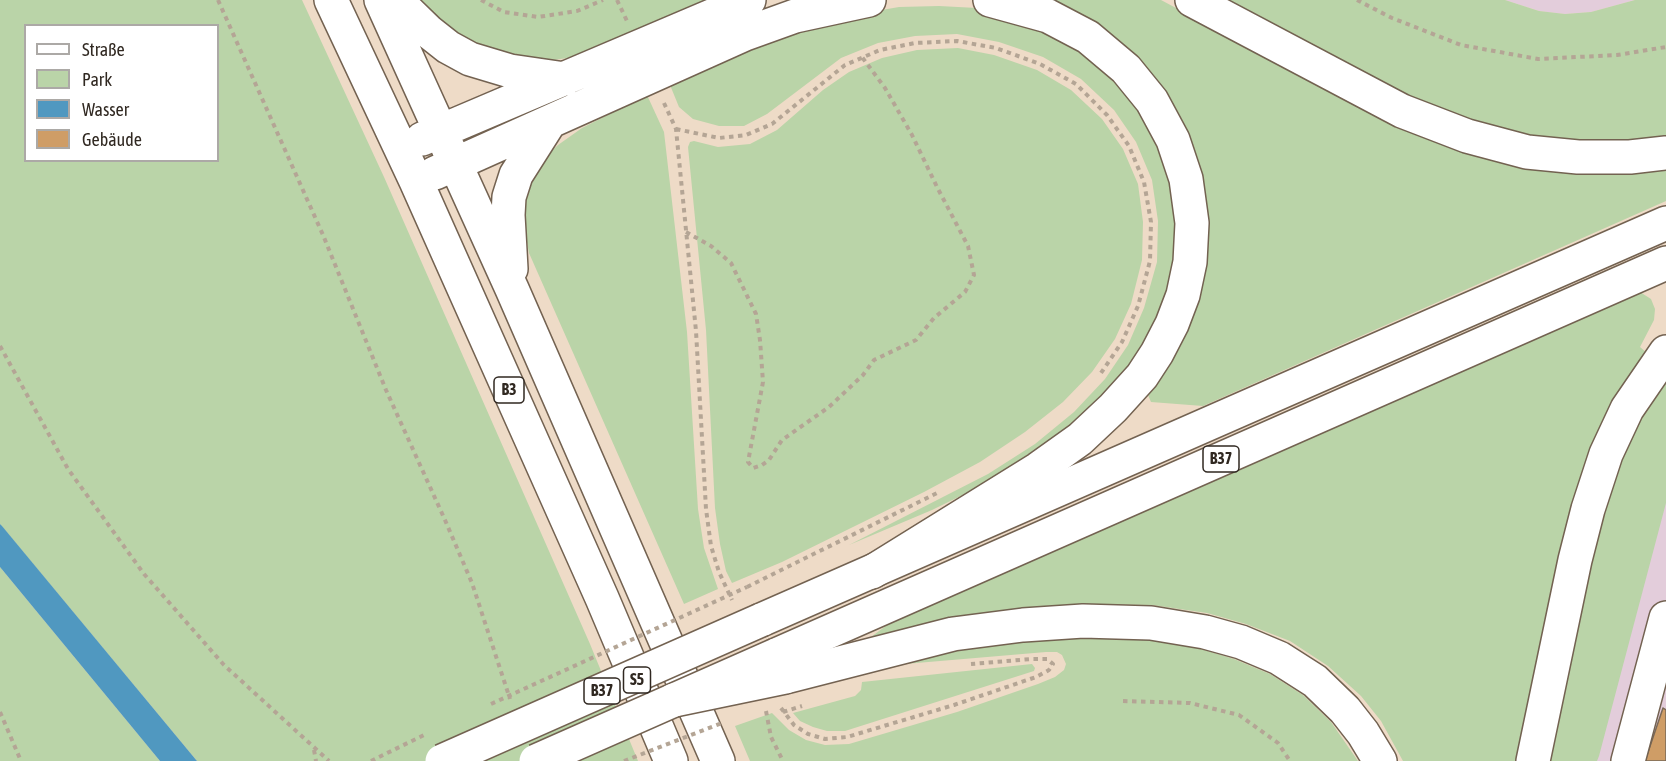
<!DOCTYPE html>
<html>
<head>
<meta charset="utf-8">
<style>
  body { margin:0 }
  #map { position:relative; width:1666px; height:761px; overflow:hidden; background:#eedbc7; font-family:"Asap Condensed",sans-serif }
  canvas { display:block }
  .legend { position:absolute; left:24px; top:24px; width:195px; height:138px; box-sizing:border-box; background:#fff; border:2px solid #aca9a6; margin:0; padding:8px 10px; list-style:none; font-size:18px; color:#302821 }
  .legend li { display:flex; align-items:center; gap:12px; height:30px }
  .legend b { width:30px; border:2px solid #aca9a6 }
</style>
</head>
<body>
<div id="map">
<canvas width="1666" height="761"></canvas>
<ul class="legend">
<li><b style="height:8px;background:#fff"></b>Straße</li>
<li><b style="height:16px;background:#bad4a8"></b>Park</li>
<li><b style="height:16px;background:#5098c0"></b>Wasser</li>
<li><b style="height:16px;background:#cf9d66"></b>Gebäude</li>
</ul>
</div>
<script>
const ctx = document.querySelector('canvas').getContext('2d');
ctx.lineJoin = 'round';
function paint(path, color) {
  ctx.fillStyle = color;
  ctx.fill(path, 'evenodd');
}
function toPath(rows) {
  const path = new Path2D();
  for (const r of rows) {
    path.moveTo(r[0], r[1]);
    for (let i = 2; i < r.length; i += 2) path.lineTo(r[i], r[i + 1]);
  }
  return path;
}
function trace(path, color, width, dash) {
  ctx.strokeStyle = color;
  ctx.lineWidth = width;
  ctx.lineCap = dash ? 'butt' : 'round';
  ctx.setLineDash(dash || []);
  ctx.stroke(path);
}
function drawText(font, color, halo, rows, align = 'center') {
  ctx.font = font + ' "Asap Condensed",sans-serif';
  ctx.lineWidth = 4.5;
  ctx.setLineDash([]);
  ctx.textBaseline = 'middle';
  ctx.strokeStyle = halo;
  ctx.fillStyle = color;
  for (const [text, x, y, turn = 0] of rows) {
    ctx.save();
    ctx.translate(x, y);
    ctx.rotate((+turn || 0) * Math.PI / 180);
    ctx.textAlign = isNaN(turn) ? turn : align;
    if (halo) ctx.strokeText(text, 0, 0);
    ctx.fillText(text, 0, 0);
    ctx.restore();
  }
}
const commercial = toPath([
  [1505,0,1635,0,1591,12,1565,14,1539,11],
  [1666,458,1666,761,1582,761]
]);
const green = toPath([
  [0,0,302,0,384,177,590,644,638,761,197,761,0,524],
  [26,26,218,26,218,160,26,160],
  [420,0,710,0,582,56,553,60,515,57,475,44,457,34,431,14],
  [1045,0,1161,0,1345,98,1666,166,1666,201,1203,406,1151,402,1148,395,1180,347,1194,310,1200,176],
  [1220,0,1505,0,1539,11,1565,14,1591,12,1635,0,1666,0,1666,140,1627,145,1529,141,1408,101],
  [939,6,977,8,1010,16,1081,48,1141,108,1160,145,1173,183,1177,224,1175,260,1166,299,1131,368,1073,428,983,485,932,510,849,545,988,474,1035,444,1074,412,1105,379,1128,345,1144,308,1157,262,1158,221,1152,180,1136,142,1114,110,1081,79,1043,57,999,42,957,34,915,36,878,43,841,58,767,114,744,126,719,126,693,119,679,107,670,85,751,47,847,16,899,7],
  [958,48,994,55,1037,70,1071,90,1102,119,1123,149,1138,184,1143,222,1142,260,1131,304,1115,339,1092,372,1063,402,1025,432,980,462,924,492,782,562,732,583,726,571,720,544,715,508,706,330,688,147,690,142,694,141,718,147,750,144,777,130,823,90,849,72,882,58,917,50],
  [647,95,664,132,687,332,698,509,704,548,718,589,684,604,529,253,522,216,528,181,539,163,558,145,582,128],
  [1640,292,1651,299,1655,309,1654,320,1640,347,1647,353,1520,761,1403,761,1381,721,1361,696,1328,666,1290,641,1246,624,1207,613,1152,605,1082,604,1021,610,871,637,887,625],
  [1666,373,1666,503,1599,756,1597,761,1546,761,1592,542,1630,433],
  [0,567,160,761,0,761],
  [1083,637,1148,639,1201,649,1234,659,1270,674,1303,695,1331,722,1358,761,750,761,735,726,772,713,789,730,806,740,825,745,849,744,957,712,1038,684,1055,677,1064,670,1066,664,1062,655,1057,652,1046,652,893,665,957,646],
  [1032,664,1035,668,1034,671,845,731,827,731,813,727,800,721,793,713,855,696,861,690,862,682]
]);
const water = toPath([
  [0,524,2,526,197,761,160,761,0,567]
]);
const building = toPath([
  [1663,708,1666,710,1666,761,1645,761,1663,708]
]);
const path = toPath([
  [218,0,323,235,386,390,445,520,472,583,510,699],
  [481,0,504,12,538,17,577,11,603,0],
  [617,0,627,21],
  [1357,0,1392,18,1461,45,1538,59,1617,55,1666,47],
  [664,103,676,129,696,331,706,509,711,546,719,572,732,600],
  [676,129,719,138,746,135,772,124,845,65,880,50,915,43,957,41,996,48,1040,64,1076,84,1107,115,1129,146,1144,182,1151,222,1150,261,1138,306,1122,342,1101,373],
  [686,232,711,246,731,263,756,314,760,340,763,382,748,462,753,468,762,465,769,460,782,440,829,407,863,375,874,360,916,340,934,318,965,292,974,275,968,246,937,187,912,135,885,88,862,57],
  [0,346,68,469,144,574,224,665,329,761],
  [747,587,939,492],
  [1123,701,1190,703,1239,715,1278,743,1290,761],
  [781,708,794,725,808,734,825,739,847,737,954,705,1036,677,1049,670,1053,664,1047,659,1032,659,971,664],
  [766,711,771,737,783,761],
  [0,712,21,761],
  [783,712,802,706],
  [314,750,316,761]
]);
const minor = toPath([
  [1628,761,1666,618]
]);
const major = toPath([
  [761,620,1666,223],
  [776,655,1666,263]
]);
const highway = toPath([
  [331,0,416,181,602,598,671,761],
  [381,0,512,289,718,761],
  [396,0,429,32,448,47,470,59,510,71,565,79],
  [1192,0,1402,111,1467,136,1527,152,1578,157,1630,157,1666,153],
  [422,139,749,0],
  [435,173,745,34,795,16,869,0],
  [511,269,508,215,509,197,516,175,549,123],
  [872,572,1038,469,1080,439,1113,408,1142,376,1157,353,1172,324,1183,295,1190,262,1192,223,1186,179,1173,140,1152,101,1126,69,1088,37,1048,16,990,0],
  [785,677,953,634,1023,625,1083,621,1151,623,1205,632,1241,642,1279,658,1315,681,1345,710,1363,733,1380,761],
  [1533,761,1575,560,1588,509,1606,454,1627,409,1666,352]
]);
const pathBridge = toPath([
  [491,704,747,587],
  [371,761,424,735],
  [624,761,722,723]
]);
const majorBridge = toPath([
  [442,761,761,620],
  [536,761,776,655]
]);
const highwayBridge = toPath([
  [674,700,785,677]
]);
const shields = [
  [509,390,30],
  [1221,459,36],
  [637,680,27],
  [602,691,36]
];
const shieldNames = [
  ["B3",509,390],
  ["B37",1221,459],
  ["S5",637,680],
  ["B37",602,691]
];
paint(commercial, '#e3cddb');
paint(green, '#bad4a8');
paint(water, '#5098c0');
paint(building, '#cf9d66');
trace(building, '#7a6958', 1.5);
trace(minor, '#736251', 36);
trace(major, '#736251', 36);
trace(highway, '#736251', 36);
trace(path, '#b4a595', 4, [4.5, 4.5]);
trace(minor, '#fff', 33);
trace(major, '#fff', 33);
trace(highway, '#fff', 33);
trace(majorBridge, '#736251', 36, []);
trace(highwayBridge, '#736251', 36, []);
trace(pathBridge, '#b4a595', 4, [4.5, 4.5]);
trace(majorBridge, '#fff', 33);
trace(highwayBridge, '#fff', 33);
for (const [x, y, w] of shields) {
  const box = new Path2D();
  box.roundRect(x - w / 2, y - 13, w, 26, 4.5);
  ctx.fillStyle = '#fff';
  ctx.fill(box);
  trace(box, '#302821', 1.5);
}
drawText('bold 16px', '#302821', null, shieldNames);
</script>
</body>
</html>
